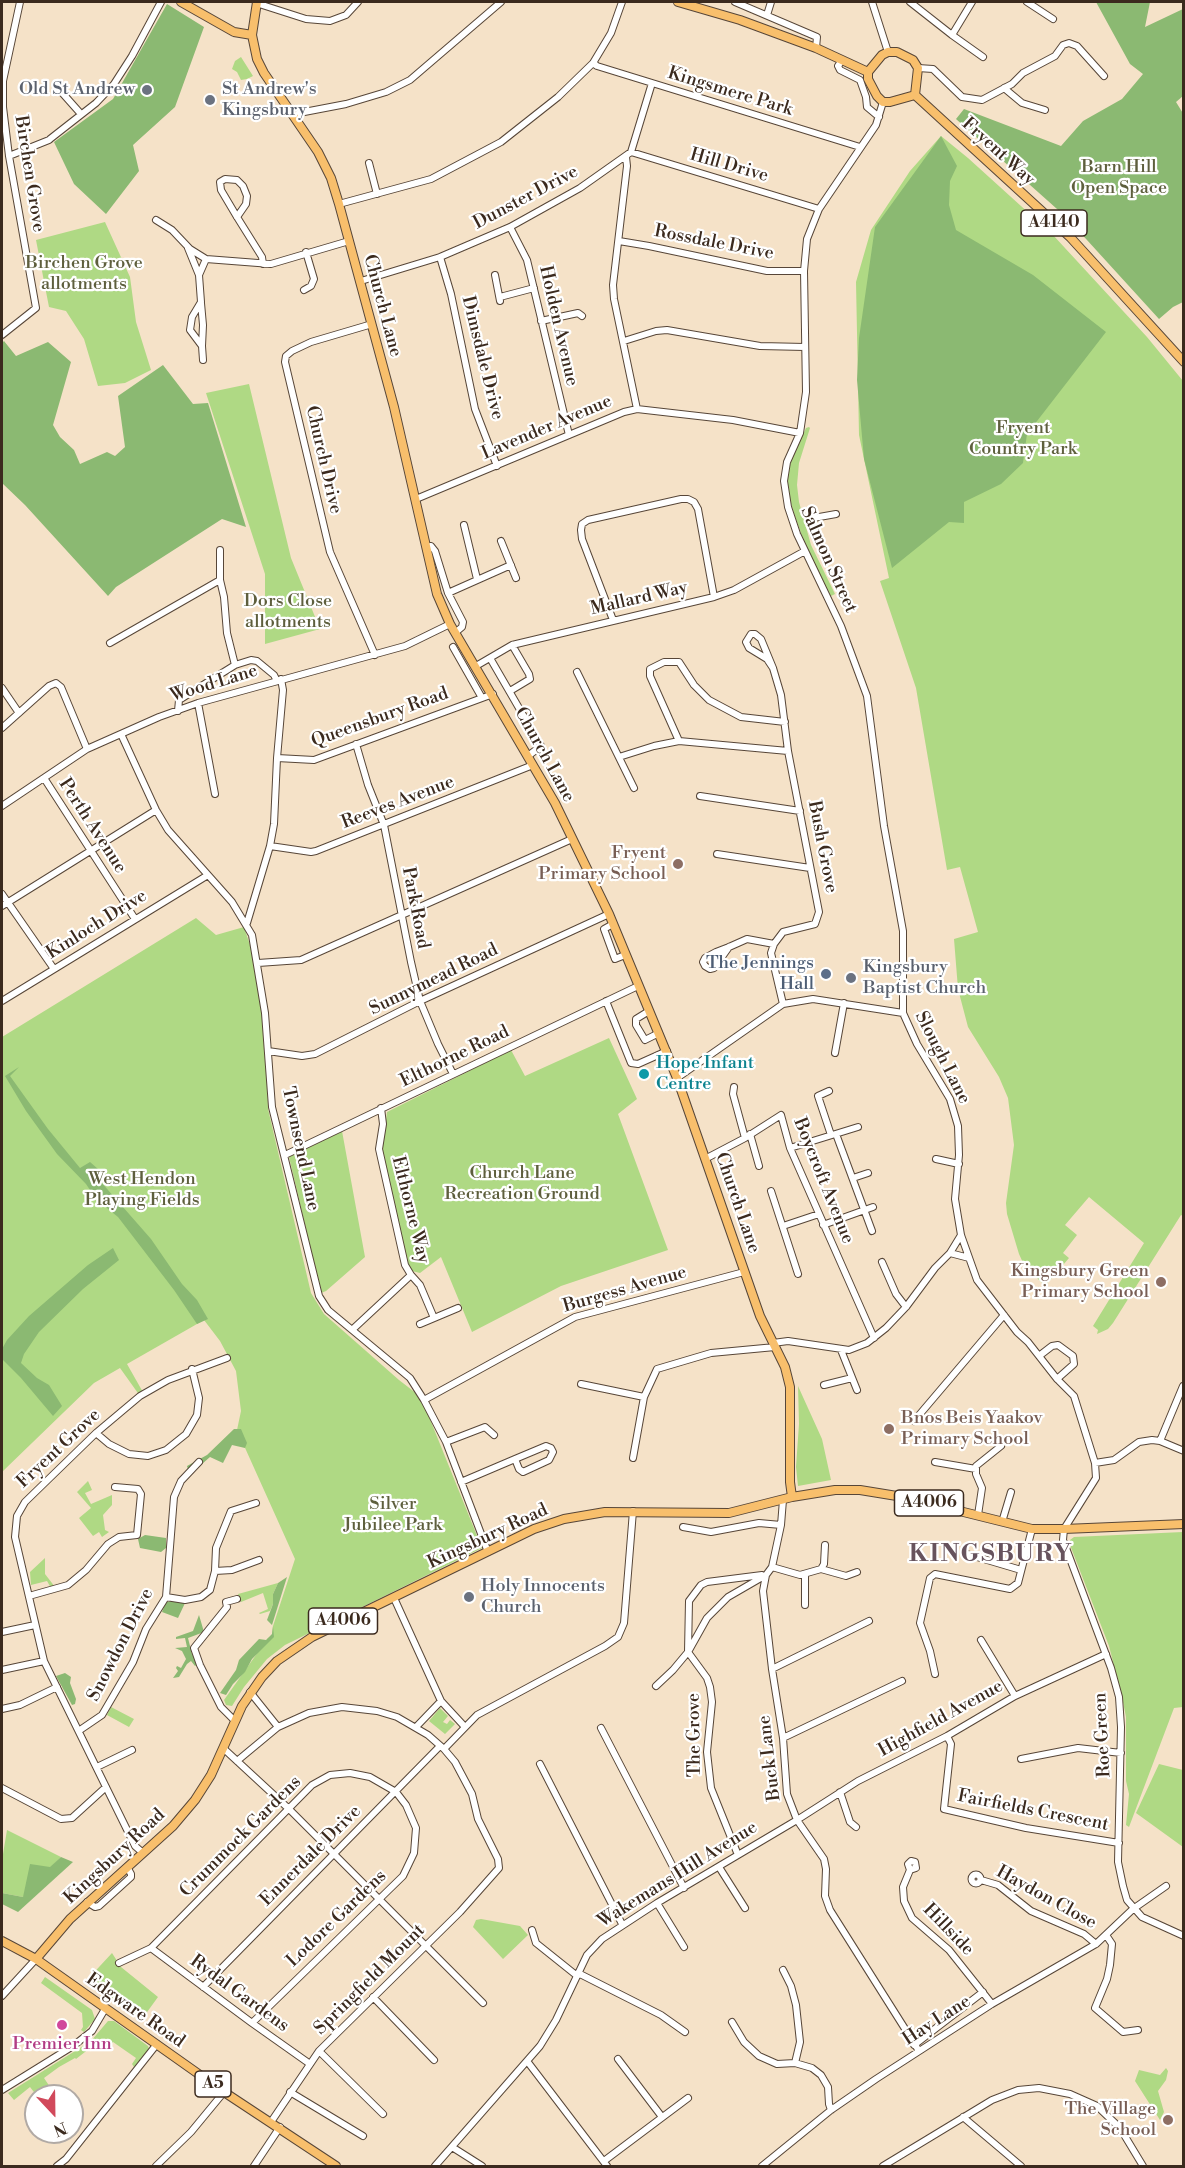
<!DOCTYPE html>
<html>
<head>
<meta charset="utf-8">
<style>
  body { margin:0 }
  #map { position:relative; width:1185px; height:2168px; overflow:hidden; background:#f5e2c8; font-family:"Libre Bodoni",serif }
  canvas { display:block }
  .frame { position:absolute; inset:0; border:3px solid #3b2a1e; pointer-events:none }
  .north { position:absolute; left:24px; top:2084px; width:60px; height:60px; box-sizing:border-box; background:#fff; border:2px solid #b1aaa5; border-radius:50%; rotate:158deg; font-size:16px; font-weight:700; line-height:24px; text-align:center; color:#3b2a1e }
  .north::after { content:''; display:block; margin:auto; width:21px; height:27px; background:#d1495b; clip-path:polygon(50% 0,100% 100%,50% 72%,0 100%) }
</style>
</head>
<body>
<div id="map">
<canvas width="1185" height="2168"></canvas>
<div class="frame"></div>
<div class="north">N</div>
</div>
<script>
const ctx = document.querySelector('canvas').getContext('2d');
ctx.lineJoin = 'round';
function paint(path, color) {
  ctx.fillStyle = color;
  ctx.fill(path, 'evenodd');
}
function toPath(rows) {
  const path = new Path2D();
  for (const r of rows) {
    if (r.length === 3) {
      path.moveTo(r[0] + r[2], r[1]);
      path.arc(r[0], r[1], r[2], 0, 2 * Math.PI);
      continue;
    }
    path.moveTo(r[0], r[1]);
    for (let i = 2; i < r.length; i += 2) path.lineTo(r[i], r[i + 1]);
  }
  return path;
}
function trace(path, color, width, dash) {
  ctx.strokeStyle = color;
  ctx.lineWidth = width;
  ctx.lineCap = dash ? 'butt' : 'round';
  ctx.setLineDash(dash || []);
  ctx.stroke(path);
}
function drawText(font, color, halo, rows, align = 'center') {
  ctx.font = font + ' "Libre Bodoni",serif';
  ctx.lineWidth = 4.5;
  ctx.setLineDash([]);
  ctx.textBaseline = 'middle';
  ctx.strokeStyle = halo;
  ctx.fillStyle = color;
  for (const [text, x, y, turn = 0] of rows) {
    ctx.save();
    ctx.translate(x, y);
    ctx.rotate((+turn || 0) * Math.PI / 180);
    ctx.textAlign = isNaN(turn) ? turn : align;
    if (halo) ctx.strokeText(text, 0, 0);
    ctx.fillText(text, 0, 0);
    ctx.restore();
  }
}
const green = toPath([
  [241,57,253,76,247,79,241,80,237,72,232,69,235,61],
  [941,136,968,158,1053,235,1147,337,1183,381,1183,1216,1181,1215,1113,1323,1108,1329,1097,1334,1098,1330,1093,1326,1144,1243,1089,1197,1065,1225,1077,1235,1063,1253,1069,1258,1045,1286,1024,1265,1019,1254,1007,1214,1006,1203,1014,1145,1008,1098,999,1077,968,1027,958,989,954,939,978,932,960,867,947,870,916,688,880,581,889,578,859,435,856,282,871,230,910,171],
  [105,222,130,277,136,322,151,370,125,383,98,386,84,339,66,311,49,307,36,240],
  [249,384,291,558,320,629,265,644,265,574,206,393],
  [809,427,810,428,799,463,797,485,799,502,811,545,835,594,831,596,808,552,795,517,787,490,788,472,793,455,806,428],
  [196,918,216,935,244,927,254,957,267,1049,268,1109,311,1293,324,1314,399,1380,421,1397,482,1548,285,1645,267,1659,244,1687,232,1706,226,1705,224,1700,268,1638,272,1637,273,1626,295,1559,237,1430,241,1411,236,1371,220,1341,204,1320,127,1364,144,1394,140,1396,120,1368,94,1383,2,1472,2,1037],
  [609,1038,637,1099,618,1114,668,1250,561,1286,472,1332,441,1257,420,1273,412,1271,408,1266,382,1151,387,1112,511,1050,525,1076],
  [342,1131,365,1257,326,1291,321,1293,289,1157],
  [798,1386,822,1439,831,1480,798,1486,796,1467,799,1424],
  [88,1481,92,1490,85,1493,91,1504,112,1495,112,1505,103,1515,105,1530,109,1532,102,1537,99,1532,93,1536,79,1518,91,1508,77,1492],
  [1183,1532,1183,1707,1174,1708,1129,1827,1126,1825,1129,1794,1126,1781,1126,1717,1122,1697,1109,1646,1070,1545,1070,1540,1074,1537],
  [45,1558,45,1574,55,1587,51,1588,47,1581,31,1585,30,1572],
  [278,1583,273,1594,273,1604,270,1611,260,1614,259,1613,268,1609,263,1593,241,1602,238,1594],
  [111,1707,134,1719,129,1727,107,1715],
  [440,1708,448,1716,443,1722,447,1724,450,1720,455,1724,445,1734,429,1721],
  [1159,1764,1183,1770,1183,1847,1136,1813],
  [7,1830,61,1857,23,1897,2,1893,2,1860],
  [481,1919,520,1926,528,1935,503,1959,473,1927,476,1920],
  [112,1953,121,1967,158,1997,142,2019,87,1980],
  [45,1977,92,2010,95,2019,84,2032,81,2030,83,2027,82,2013,41,1983],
  [108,2021,114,2021,148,2046,149,2049,134,2067,132,2064,136,2058,113,2042,112,2043,105,2039,102,2042,99,2041,76,2059,75,2058,59,2067,44,2078,56,2096,37,2096,30,2087,14,2100,8,2093,91,2041],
  [1166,2068,1168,2071,1166,2080,1158,2091,1164,2112,1160,2120,1135,2081,1139,2070,1160,2075]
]);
const forest = toPath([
  [1096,2,1150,2,1145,27,1183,9,1183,96,1176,102,1184,115,1183,302,1173,307,1159,319,1066,217,956,119,964,109,1061,146,1083,121,1122,99,1143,74,1130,64],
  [167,4,204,27,175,107,133,145,139,171,106,214,74,184,54,142,113,99],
  [941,136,957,166,950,181,949,205,956,230,1033,275,1106,332,1027,434,1023,463,1001,484,964,502,964,523,949,522,892,568,864,459,857,380,859,338,875,227],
  [4,341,16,356,48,342,71,362,53,425,60,437,74,450,80,464,107,452,115,456,125,447,118,396,163,365,193,404,208,403,246,527,222,519,116,587,108,596,25,505,2,483,2,343],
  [19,1067,10,1076,48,1129,80,1168,90,1162,98,1169,101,1182,151,1239,182,1284,197,1300,208,1319,197,1324,174,1290,118,1217,96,1199,86,1184,57,1154,26,1111,5,1076],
  [113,1248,119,1260,83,1289,39,1332,24,1354,21,1363,37,1378,49,1385,62,1406,53,1416,21,1378,2,1359,2,1349,7,1340,29,1316,88,1265],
  [234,1429,241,1429,247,1443,245,1448,232,1445,223,1463,210,1457,202,1464,188,1470,187,1466,207,1455],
  [145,1535,166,1538,166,1548,161,1552,140,1548,138,1539],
  [287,1577,272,1625,273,1626,274,1637,252,1659,245,1672,233,1684,226,1695,220,1693,236,1670,239,1660,259,1639,266,1640,272,1634,273,1626,267,1620,273,1604,273,1594,278,1583],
  [173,1601,185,1603,178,1618,162,1612,166,1602],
  [199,1615,204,1632,188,1638,192,1654,198,1664,195,1666,191,1661,187,1664,179,1677,173,1678,178,1671,176,1668,177,1666,181,1668,186,1659,182,1651,175,1648,187,1647,185,1638,176,1639,176,1637,193,1631],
  [65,1673,71,1677,70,1683,76,1699,75,1704,72,1705,56,1676],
  [61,1857,73,1862,18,1912,2,1904,2,1893,23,1897,30,1864,50,1867]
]);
const minor = toPath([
  [735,2,817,37,816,48],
  [872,2,888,52],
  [910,2,952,35],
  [972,2,952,35,983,57],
  [1027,2,1053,19],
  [256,3,306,19,330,21,346,15,358,2],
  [767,15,771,2],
  [842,60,838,66,840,70,860,80,866,97,867,107,879,117],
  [593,63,597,66,860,147],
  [918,68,933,69,962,97,982,100,1012,84,1023,73,1055,56,1063,45,1069,43,1077,46,1104,76],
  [57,87,81,114],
  [1004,88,1022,103,1045,110],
  [883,102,876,125,819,209,807,239,804,271,806,392,800,433,787,462,784,481,788,507,797,534,841,626,867,696,884,826,903,931,903,1013,917,1044,950,1099,958,1126,959,1155,955,1199,961,1235,977,1280,1017,1332,1028,1342,1057,1379,1074,1396,1095,1463,1096,1478,1064,1529,1063,1540,1111,1668,1119,1697,1121,1727,1118,1862,1123,1886,1127,1900,1142,1917,1184,1936],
  [294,116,299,113,346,104,386,92,410,80,501,2],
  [50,139,96,103,114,84,132,56,161,2],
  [631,152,819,209],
  [9,156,49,140],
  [626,157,627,166,613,285,614,299,637,409],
  [369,163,377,194],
  [339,204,431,179,501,142,558,97,593,63,611,33,622,2],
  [237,217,246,204,247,196,243,186,237,180,225,179,220,182,221,190,237,217,262,257,263,264],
  [156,220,172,230,190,249,206,259,271,264,349,241],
  [510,227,527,260,569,435],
  [619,241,649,246,767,271,804,271],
  [188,248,199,275],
  [440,257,451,294,475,409,497,466],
  [495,275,500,301],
  [361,281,440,257,510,227,580,188,631,152,652,83],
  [304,290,311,286,314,279,306,252],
  [500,297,534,288],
  [201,303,203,325,202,346],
  [541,321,578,313,582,316],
  [372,324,311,342,292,351,286,356,285,362,330,552,375,655],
  [2,335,36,308,9,156,3,107,3,81,20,2],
  [624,341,656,331,667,330,760,346,805,347],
  [203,360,202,346,190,330,192,317,201,302,199,275,206,259],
  [416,499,624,412,637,409,733,420,800,433],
  [808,519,836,514],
  [464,525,477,579],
  [501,541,516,578],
  [426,547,431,546,435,551,448,593,463,622,462,627,456,632],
  [220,550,220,580,224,597,227,633,235,665],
  [448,593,511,565],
  [613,620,582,539,581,530,582,524,588,520,681,499,688,499,694,502,698,509,714,597],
  [110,643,220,580],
  [453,647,482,698],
  [490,658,541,746,528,756],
  [476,666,512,645,714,597,734,590,805,551],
  [773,668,767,659,749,648,746,642,751,634,755,634,761,639,773,668,781,695,788,751,819,912,815,924,783,932,774,944,771,953,783,1004],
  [577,672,634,788],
  [2,688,19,713],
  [510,691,530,679,529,674,512,645],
  [198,703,215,794],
  [178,711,179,700,235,665,251,660,257,661,274,675,277,681],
  [2,728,49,686,56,683,61,687,87,749],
  [121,734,156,810,168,830,232,902,252,935,265,1013,272,1107,319,1296,328,1310,410,1378,424,1400,446,1442,488,1552],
  [679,741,650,676,650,669,664,662,679,662,694,685,709,700,741,717,785,722],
  [356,744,368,785,384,825,411,962,420,1001,438,1044,453,1074],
  [619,757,654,746,679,741,788,751],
  [277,758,314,760,493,694],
  [44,778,135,919],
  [700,796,800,811],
  [2,806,87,749,159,717,198,703,405,646,450,624],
  [270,846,311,852,316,851,533,765],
  [717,854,810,868],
  [2,894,54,969],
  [2,906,156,810],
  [247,923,270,846,274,824,277,758,283,690,281,679],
  [613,924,604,929,615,959,625,955],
  [729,947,714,968,710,969,705,966,703,962,705,958,716,952,729,947,747,939,774,944],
  [258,963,301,960,572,839],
  [2,1001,208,875],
  [606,1001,631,1063,638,1064,667,1051],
  [649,1011,636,1019,636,1025,645,1040,659,1033],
  [268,1051,302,1056,315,1054,420,1001,609,914],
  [835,1053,844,1003],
  [677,1078,783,1004,813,999,903,1013],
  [734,1087,733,1094,745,1138],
  [829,1091,818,1096,831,1135],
  [750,1134,759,1166],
  [836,1134,872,1231],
  [790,1148,858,1127],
  [285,1155,638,986],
  [705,1159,745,1138,781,1115,790,1148,874,1338],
  [936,1159,959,1164],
  [853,1178,868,1173],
  [771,1191,798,1274],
  [823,1225,873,1207],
  [783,1226,819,1214],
  [950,1253,969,1258],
  [882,1262,896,1294,906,1307],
  [411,1275,420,1285,434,1318],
  [420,1324,458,1308],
  [353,1329,411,1275,405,1265,379,1149,383,1124,381,1108],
  [773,1343,788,1341,849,1350,867,1343,886,1328,906,1307,935,1268,950,1253,961,1235],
  [841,1350,857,1390],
  [1039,1356,1052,1346,1058,1345,1073,1356,1074,1364,1057,1379],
  [581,1384,644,1397],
  [824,1385,852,1378],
  [424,1400,575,1317,744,1272],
  [914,1421,1004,1315],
  [96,1433,109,1444,129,1454,148,1456,166,1450,186,1434,197,1415,199,1398,192,1369],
  [1160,1441,1183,1386],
  [446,1442,485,1427,494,1435],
  [633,1458,644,1397,657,1369,711,1353,775,1347],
  [935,1462,976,1469],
  [1095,1463,1114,1460,1139,1442,1152,1440,1160,1441,1184,1451],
  [461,1482,515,1459,546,1446,551,1448,553,1452,549,1460,523,1472,519,1469,515,1459],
  [783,1500,781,1525,772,1567,766,1575,763,1591,772,1669,783,1738,787,1794,797,1820,824,1859,826,1869,825,1896,830,1910,919,2051],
  [978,1515,982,1488,976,1474,976,1466,1001,1446],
  [1002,1522,1011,1492],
  [683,1527,711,1532,759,1523,781,1525],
  [967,1554,1021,1570],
  [772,1567,800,1575,821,1569,846,1576,857,1572],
  [821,1569,824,1564,825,1545],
  [215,1571,232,1570,259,1560],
  [805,1574,805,1605],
  [29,1596,68,1585,86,1570,108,1544,119,1537,137,1535,141,1494,138,1489,115,1487],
  [166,1597,185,1600,201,1597,210,1590,215,1571,216,1548,231,1511,256,1503],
  [394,1598,441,1701,465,1727],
  [2,1632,35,1625],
  [981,1640,1015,1696],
  [44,1661,15,1537,17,1516,25,1502,96,1433,140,1396,168,1380,227,1358],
  [772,1669,869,1621],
  [2,1670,44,1661,135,1846,143,1853],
  [935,1674,930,1651,920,1623,930,1578,935,1574,1010,1589,1018,1583,1032,1529],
  [656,1686,673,1670,688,1652,689,1601,701,1585,707,1582,762,1575],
  [250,1692,278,1727],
  [2,1709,20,1705,57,1687],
  [235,1721,221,1707,200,1665,194,1648,227,1607,226,1602,237,1599],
  [416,1727,441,1701],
  [601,1728,684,1888],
  [80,1730,102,1715,133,1662,146,1629,166,1597,174,1497,181,1481,199,1462],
  [947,1736,951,1744,944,1809,1026,1828,1119,1843],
  [783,1738,902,1681],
  [223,1748,289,1809,483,2003],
  [444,1749,477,1715,605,1646,618,1637,624,1623,633,1511],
  [1021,1759,1078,1748,1121,1753],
  [237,1761,278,1727,309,1713,342,1707,377,1711,397,1717,428,1735,444,1749,455,1762,472,1794,478,1819,498,1859,499,1868,460,1912,319,2051,271,2122],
  [540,1764,622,1924],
  [97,1767,132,1750],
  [2,1788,61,1819,72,1818,106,1787],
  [840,1792,850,1822,856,1827],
  [738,1855,711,1788,707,1752,712,1702,710,1687,707,1678,688,1652,707,1618,728,1597,766,1575],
  [719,1867,745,1908],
  [910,1870,908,1864,911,1861,915,1862,916,1868,910,1870,903,1887,904,1901,912,1918,949,1950,992,2004],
  [976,1879,4.5],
  [981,1880,998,1885,1031,1911,1084,1934,1096,1944],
  [87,1902,95,1907,99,1906,131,1877,131,1874,127,1867],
  [657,1903,684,1947],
  [532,1930,536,1943,576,1975],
  [1106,1935,1112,1944,1110,1965,1107,1979,1095,2008,1123,2032,1138,2030],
  [151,1948,252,2023,310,2064],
  [119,1963,151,1948,312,1785,330,1775,350,1773,370,1777,396,1792,406,1805,416,1828,414,1853,403,1876,252,2023],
  [783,1970,791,1986,796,2005,800,2042,795,2063,812,2068,821,2075,828,2087,829,2104,831,2110],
  [578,1973,661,2015,685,2032],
  [203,1987,440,1746],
  [2,1996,36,1959],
  [373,1997,434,2060],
  [732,2022,744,2042,759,2056,777,2064,795,2063],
  [914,2045,983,1992],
  [319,2051,383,2114],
  [618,2059,662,2117],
  [527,2061,607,2166],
  [2,2090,73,2046,92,2031,105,2009],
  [290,2092,363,2136],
  [963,2117,1021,2166],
  [452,2147,482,2166],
  [604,2161,688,2098],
  [57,2166,66,2159,157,2044],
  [156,2166,191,2132,224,2092],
  [254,2166,280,2127],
  [435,2166,540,2046,556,2020,587,1955,602,1939,657,1903,797,1820,858,1781,947,1736,1015,1696,1106,1654],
  [762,2166,831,2110,876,2079,992,2004,1096,1944,1133,1909,1166,1886],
  [883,2166,992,2100,1018,2090,1039,2088,1070,2094,1097,2106,1120,2128,1143,2166]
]);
const major = toPath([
  [181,2,234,32,252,35],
  [257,2,252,35,257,59,264,73,318,152,331,178,339,204,394,407,437,594,450,624,555,803,609,914,677,1078,760,1316,785,1367,790,1387,790,1482,792,1497],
  [678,2,740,20,816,48,868,72],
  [888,52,897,52,913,60,918,68,915,95,890,102,883,102,877,96,868,79,868,72,882,55,888,52],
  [915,95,1070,237,1184,362],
  [2,1941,36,1959,224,2092,336,2166],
  [36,1959,70,1919,173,1826,195,1800,211,1775,242,1706,262,1677,277,1661,312,1637,534,1529,564,1519,605,1512,729,1513,792,1497,835,1490,860,1490,903,1497,1032,1529,1064,1529,1184,1524]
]);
const markers = [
  [147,90,6,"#6b7280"],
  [210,100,6,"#6b7280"],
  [678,864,6,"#8d6e63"],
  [826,974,6,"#5c6f8a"],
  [851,978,6,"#6b7280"],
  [644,1074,6,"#0f9aa8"],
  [1161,1282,6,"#8d6e63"],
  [889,1429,6,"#8d6e63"],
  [469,1597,6,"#6b7280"],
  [62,2025,6,"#d1479c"],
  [1168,2120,6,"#8d6e63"]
];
const shields = [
  [1054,223,66],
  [929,1503,69],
  [343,1621,69],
  [213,2084,36]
];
const shieldNames = [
  ["A4140",1054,223],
  ["A4006",929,1503],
  ["A4006",343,1621],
  ["A5",213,2084]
];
const worshipNames = [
  ["Old St Andrew",135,90,"right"],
  ["St Andrew's",222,90],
  ["Kingsbury",222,111],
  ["Kingsbury",863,968],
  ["Baptist Church",863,989],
  ["Holy Innocents",481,1587],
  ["Church",481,1608]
];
const streetNames = [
  ["Kingsmere Park",730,92,17],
  ["Fryent Way",998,152,42],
  ["Hill Drive",729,166,16],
  ["Birchen Grove",29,174,81],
  ["Dunster Drive",526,198,-28],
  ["Rossdale Drive",714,243,11],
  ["Church Lane",382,306,75],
  ["Holden Avenue",558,326,77],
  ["Dimsdale Drive",482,358,76],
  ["Lavender Avenue",547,428,-23],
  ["Church Drive",323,460,77],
  ["Salmon Street",828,560,66],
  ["Mallard Way",639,599,-13],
  ["Wood Lane",214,684,-17],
  ["Queensbury Road",380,718,-20],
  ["Church Lane",544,755,61],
  ["Reeves Avenue",398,803,-21],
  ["Perth Avenue",92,826,57],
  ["Bush Grove",822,847,79],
  ["Park Road",415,908,79],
  ["Kinloch Drive",97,925,-32],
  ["Sunnymead Road",434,980,-26],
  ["Elthorne Road",455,1057,-26],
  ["Slough Lane",942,1058,63],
  ["Townsend Lane",300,1149,78],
  ["Boycroft Avenue",823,1181,68],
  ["Church Lane",737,1203,71],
  ["Elthorne Way",410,1210,76],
  ["Burgess Avenue",625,1290,-16],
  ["Fryent Grove",59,1449,-43],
  ["Kingsbury Road",488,1537,-25],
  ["Snowdon Drive",121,1645,-63],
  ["Highfield Avenue",941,1719,-29],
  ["The Grove",695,1735,-91],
  ["Roe Green",1103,1735,-93],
  ["Buck Lane",770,1758,-97],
  ["Fairfields Crescent",1033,1811,11],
  ["Crummock Gardens",241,1837,-45],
  ["Ennerdale Drive",311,1856,-45],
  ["Kingsbury Road",115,1857,-43],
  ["Wakemans Hill Avenue",678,1875,-32],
  ["Haydon Close",1046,1898,29],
  ["Lodore Gardens",337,1919,-44],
  ["Hillside",948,1930,46],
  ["Springfield Mount",370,1980,-45],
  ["Rydal Gardens",239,1994,36],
  ["Edgware Road",135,2011,35],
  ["Hay Lane",937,2021,-33]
];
const parkNames = [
  ["Barn Hill",1119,168],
  ["Open Space",1119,189],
  ["Birchen Grove",84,264],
  ["allotments",84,285],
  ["Fryent",1023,429],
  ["Country Park",1023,450],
  ["Dors Close",288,602],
  ["allotments",288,623],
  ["Church Lane",522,1174],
  ["Recreation Ground",522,1195],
  ["West Hendon",142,1180],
  ["Playing Fields",142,1201],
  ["Silver",393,1505],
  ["Jubilee Park",393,1526]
];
const educationNames = [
  ["Fryent",666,854],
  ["Primary School",666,875],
  ["Kingsbury Green",1149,1272],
  ["Primary School",1149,1293],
  ["Bnos Beis Yaakov",901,1419,"left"],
  ["Primary School",901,1440,"left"],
  ["The Village",1156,2110],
  ["School",1156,2131]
];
const serviceNames = [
  ["The Jennings",814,964],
  ["Hall",814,985]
];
const cultureNames = [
  ["Hope Infant",656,1064],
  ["Centre",656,1085]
];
const hotelNames = [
  ["Premier Inn",62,2045]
];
const districtNames = [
  ["KINGSBURY",991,1555]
];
paint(green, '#afd984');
paint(forest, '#8bb972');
trace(minor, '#574638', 8);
trace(major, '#574638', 10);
trace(minor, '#fff', 6);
trace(major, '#f8bf6c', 8);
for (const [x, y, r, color] of markers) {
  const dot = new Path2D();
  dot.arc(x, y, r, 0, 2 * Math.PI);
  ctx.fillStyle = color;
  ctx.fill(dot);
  trace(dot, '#fff', 2);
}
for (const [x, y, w] of shields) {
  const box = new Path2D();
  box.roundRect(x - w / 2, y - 13, w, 26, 4.5);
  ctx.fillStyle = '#fff';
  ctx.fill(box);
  trace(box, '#3b2a1e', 1.5);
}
drawText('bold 16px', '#3b2a1e', null, shieldNames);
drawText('18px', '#5b616d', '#fff', worshipNames, 'left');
drawText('18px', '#3b2a1e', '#fff', streetNames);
drawText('18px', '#5e5f3d', '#fff', parkNames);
drawText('18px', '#785e54', '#fff', educationNames, 'right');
drawText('18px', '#4e5e75', '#fff', serviceNames, 'right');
drawText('18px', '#0d838f', '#fff', cultureNames, 'left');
drawText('18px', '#b23c85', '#fff', hotelNames);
ctx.letterSpacing = '1.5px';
drawText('bold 24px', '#67535d', '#fff', districtNames);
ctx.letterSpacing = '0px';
</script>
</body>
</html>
